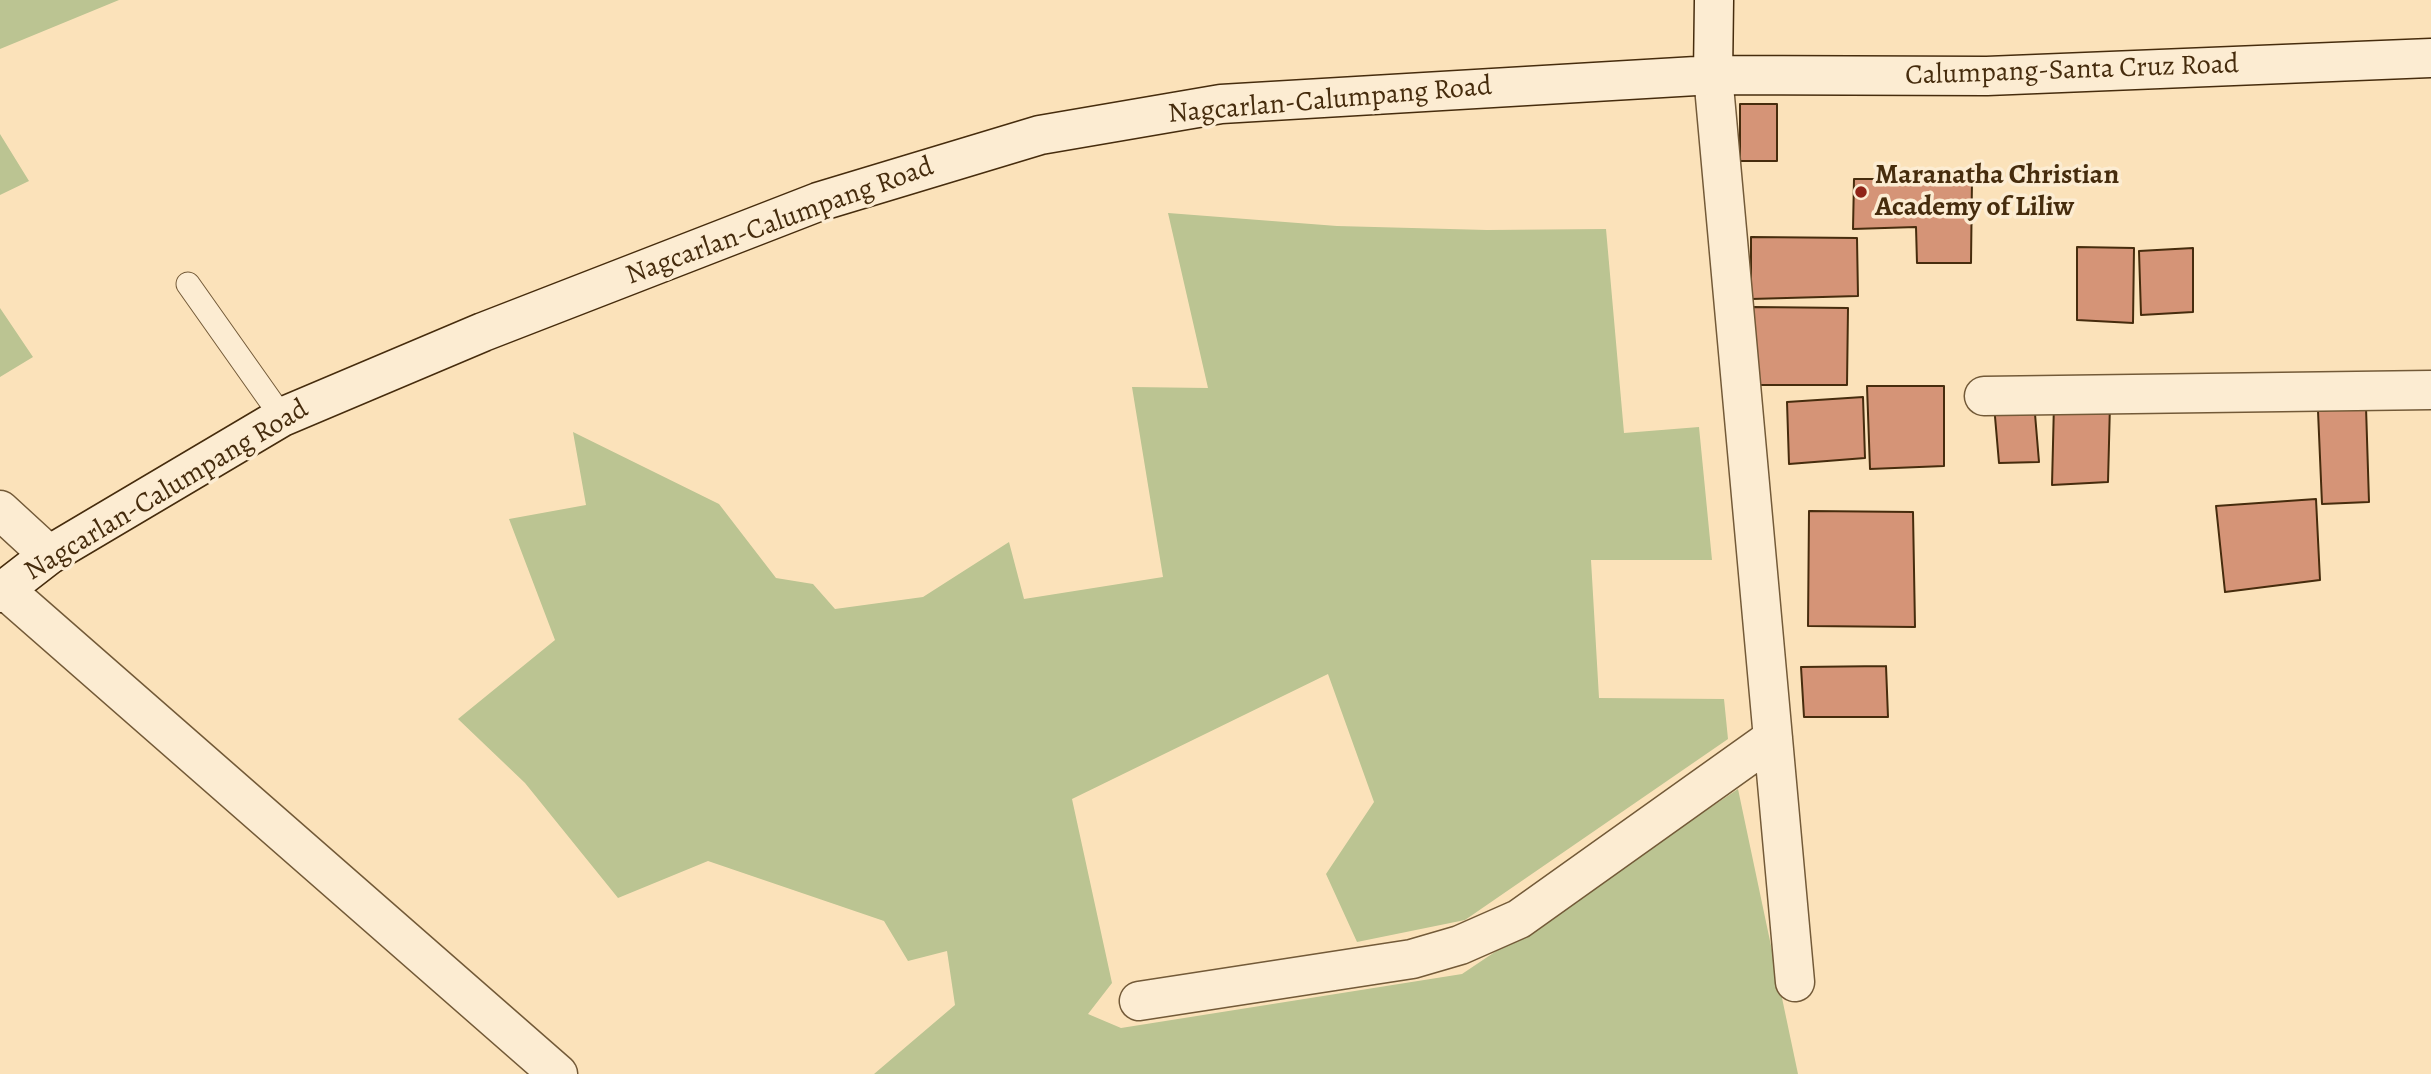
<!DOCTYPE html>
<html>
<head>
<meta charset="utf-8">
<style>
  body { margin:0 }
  canvas { display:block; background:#fbe2ba }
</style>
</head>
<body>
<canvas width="2431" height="1074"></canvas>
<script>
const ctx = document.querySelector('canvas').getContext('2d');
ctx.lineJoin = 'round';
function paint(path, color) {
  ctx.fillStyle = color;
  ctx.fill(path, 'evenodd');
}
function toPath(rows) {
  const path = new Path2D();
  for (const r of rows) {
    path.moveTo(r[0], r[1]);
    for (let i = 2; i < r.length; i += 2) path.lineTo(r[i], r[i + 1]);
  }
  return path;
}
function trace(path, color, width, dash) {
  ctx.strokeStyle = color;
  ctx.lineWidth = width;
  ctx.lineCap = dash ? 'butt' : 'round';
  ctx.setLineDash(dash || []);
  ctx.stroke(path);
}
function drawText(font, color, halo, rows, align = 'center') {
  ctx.font = font + ' Alegreya,serif';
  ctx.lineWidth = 7;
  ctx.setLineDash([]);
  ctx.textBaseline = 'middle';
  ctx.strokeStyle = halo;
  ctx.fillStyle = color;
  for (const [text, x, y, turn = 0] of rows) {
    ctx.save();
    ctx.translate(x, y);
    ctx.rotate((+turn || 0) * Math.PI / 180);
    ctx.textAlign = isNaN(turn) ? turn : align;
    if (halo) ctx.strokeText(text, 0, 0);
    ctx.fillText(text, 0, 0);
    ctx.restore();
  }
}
const green = toPath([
  [0,0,119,0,0,49],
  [0,134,29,181,0,195],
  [1168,213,1337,226,1487,230,1606,229,1624,433,1699,427,1712,560,1591,560,1599,698,1724,699,1728,739,1465,920,1357,942,1326,874,1374,802,1328,674,1072,799,1112,983,1088,1014,1121,1028,1462,974,1738,789,1798,1074,874,1074,955,1005,947,951,908,961,884,921,708,861,618,898,525,783,458,719,555,640,509,519,586,505,573,432,719,504,776,578,813,584,835,609,923,597,1009,542,1024,599,1163,577,1132,387,1208,388],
  [0,308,33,357,0,377]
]);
const building = toPath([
  [1740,104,1777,104,1777,161,1740,161,1740,104],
  [1854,179,1972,179,1971,263,1917,263,1916,227,1853,229,1854,179],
  [1751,237,1857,238,1858,296,1751,299,1751,237],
  [2077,247,2134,248,2133,323,2077,320,2077,247],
  [2193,248,2193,312,2141,315,2139,251,2193,248],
  [1753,307,1848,308,1847,385,1753,385,1753,307],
  [1867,386,1944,386,1944,466,1870,469,1867,386],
  [1863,397,1865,458,1789,464,1787,402,1863,397],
  [2034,402,2039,462,1999,463,1994,405,2034,402],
  [2054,403,2110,404,2108,482,2052,485,2054,403],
  [2366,407,2369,502,2322,504,2318,411,2366,407],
  [2316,499,2320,580,2225,592,2216,506,2316,499],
  [1809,511,1913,512,1915,627,1808,626,1809,511],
  [1886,666,1888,717,1804,717,1801,667,1886,666]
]);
const service = toPath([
  [188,284,282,417]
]);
const minor = toPath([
  [1713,75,1795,982],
  [1984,396,2431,390],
  [0,510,49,555],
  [4,589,558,1074],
  [1139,1001,1412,959,1460,945,1519,919,1773,738]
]);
const secondary = toPath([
  [1713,75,1714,0],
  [0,593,49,555,282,417,483,332,818,202,1040,135,1221,104,1713,75,1987,76,2431,58]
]);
const markers = [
  [1861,192,7,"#8f2418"]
];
const streetNames = [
  ["Calumpang-Santa Cruz Road",2072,71,-2],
  ["Nagcarlan-Calumpang Road",1330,101,-5],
  ["Nagcarlan-Calumpang Road",780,222,-20],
  ["Nagcarlan-Calumpang Road",167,491,-31]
];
const poiNames = [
  ["Maranatha Christian",1875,176],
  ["Academy of Liliw",1875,208]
];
paint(green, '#bbc492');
paint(building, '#d59477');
trace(building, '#462c0d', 2);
trace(service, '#735a38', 25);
trace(minor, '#735a38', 41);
trace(secondary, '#462c0d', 41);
trace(service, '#fcecd2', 23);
trace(minor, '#fcecd2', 38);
trace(secondary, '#fcecd2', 38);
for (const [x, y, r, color] of markers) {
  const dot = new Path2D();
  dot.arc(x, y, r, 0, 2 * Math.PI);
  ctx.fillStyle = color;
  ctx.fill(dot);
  trace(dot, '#fcecd2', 2.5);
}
drawText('28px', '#462c0d', '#fcecd2', streetNames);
drawText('bold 28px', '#462c0d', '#fcecd2', poiNames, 'left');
</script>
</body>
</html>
